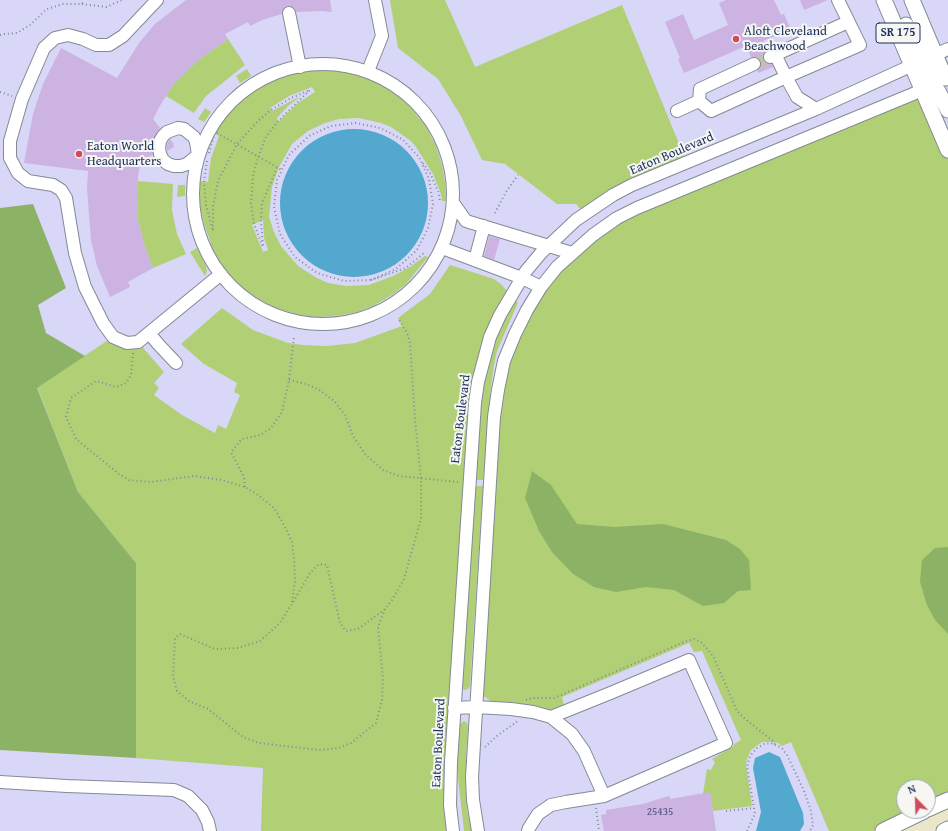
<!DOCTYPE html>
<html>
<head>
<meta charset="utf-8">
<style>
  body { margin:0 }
  #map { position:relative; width:948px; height:831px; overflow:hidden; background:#ebe6c9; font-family:"Gentium Book Plus",serif }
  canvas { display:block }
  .north { position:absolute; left:896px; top:779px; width:40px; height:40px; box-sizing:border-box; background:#f6f6f2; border:1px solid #9ea6b7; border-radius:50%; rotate:337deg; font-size:11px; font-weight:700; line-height:16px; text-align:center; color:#1b2f5e }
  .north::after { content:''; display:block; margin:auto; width:14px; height:18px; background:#d1495b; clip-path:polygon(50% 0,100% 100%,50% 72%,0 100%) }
</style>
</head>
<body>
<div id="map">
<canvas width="948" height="831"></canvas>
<div class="north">N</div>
</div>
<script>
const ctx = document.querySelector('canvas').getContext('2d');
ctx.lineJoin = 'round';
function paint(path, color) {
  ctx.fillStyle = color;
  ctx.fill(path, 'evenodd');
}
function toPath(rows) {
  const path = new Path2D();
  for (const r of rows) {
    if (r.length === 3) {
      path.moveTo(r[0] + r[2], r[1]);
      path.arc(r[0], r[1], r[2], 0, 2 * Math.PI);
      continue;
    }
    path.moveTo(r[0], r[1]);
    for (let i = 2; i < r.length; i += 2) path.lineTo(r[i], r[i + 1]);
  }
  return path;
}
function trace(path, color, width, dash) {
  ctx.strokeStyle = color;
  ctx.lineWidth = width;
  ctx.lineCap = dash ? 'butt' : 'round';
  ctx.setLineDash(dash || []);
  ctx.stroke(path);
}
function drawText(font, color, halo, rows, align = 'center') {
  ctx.font = font + ' "Gentium Book Plus",serif';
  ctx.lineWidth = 4;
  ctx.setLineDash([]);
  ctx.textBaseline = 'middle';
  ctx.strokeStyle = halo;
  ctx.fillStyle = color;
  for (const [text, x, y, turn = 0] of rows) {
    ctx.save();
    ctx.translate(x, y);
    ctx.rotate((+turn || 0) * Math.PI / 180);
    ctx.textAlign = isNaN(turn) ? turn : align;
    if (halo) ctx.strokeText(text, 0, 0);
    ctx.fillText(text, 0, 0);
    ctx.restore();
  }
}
const built = toPath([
  [0,0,948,0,948,800,928,787,904,787,904,811,883,831,0,831]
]);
const green = toPath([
  [390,0,445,0,475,67,622,5,687,163,584,213,576,204,557,204,505,164,482,160,461,116,438,79,398,48],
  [228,39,245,65,206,96,194,113,166,96,175,82,201,58],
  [247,69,251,76,240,83,236,76],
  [309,69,325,69,355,74,375,81,404,100,425,125,436,146,442,165,445,182,446,201,442,201,441,194,433,174,416,147,411,141,391,127,381,123,359,118,339,119,325,123,308,131,292,144,279,167,272,187,269,217,274,232,281,246,298,266,315,277,328,283,346,286,369,285,393,276,410,267,425,256,428,257,406,284,392,295,373,306,357,312,342,315,320,317,300,315,276,308,264,302,247,292,234,280,220,264,209,244,211,243,204,224,199,201,200,181,208,182,211,158,219,136,215,133,229,112,257,87,272,79,293,72],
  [312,87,315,92,298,103,278,122,277,118,288,106,301,96,272,111,270,108,289,96],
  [263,220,264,238,268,250,263,252,252,225],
  [922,89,948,150,948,800,928,809,928,787,904,787,904,811,924,811,883,831,829,831,791,742,782,746,778,743,770,742,762,742,751,750,747,759,746,765,752,806,713,811,710,793,703,794,707,769,711,770,715,762,712,759,734,746,734,744,741,740,702,651,694,652,689,643,562,697,564,705,561,708,551,710,533,705,492,702,484,696,483,689,498,390,541,287,617,218],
  [205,108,211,112,204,122,198,119],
  [138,181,173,184,172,210,177,234,186,254,153,268,145,247,138,220,137,194],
  [178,185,185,185,185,196,177,197],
  [197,248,206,266,207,271,205,276,190,252],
  [450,265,494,279,502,285,511,296,478,382,453,831,261,831,263,768,136,758,136,563,78,492,37,387,113,337,138,342,164,372,154,383,159,388,154,395,182,415,215,433,218,425,226,429,240,395,234,392,237,383,204,364,181,344,222,308,253,330,288,343,303,345,327,346,355,343,402,326,398,318,430,294],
  [514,301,518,302,517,305,497,351,494,365,491,386,483,480,475,480,477,438,482,392,491,352,497,333],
  [474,486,483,486,470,686,468,689,465,690,462,688,461,685],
  [464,721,467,723,468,727,466,755,466,783,467,810,472,831,464,831,457,769,459,725]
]);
const forest = toPath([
  [33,204,66,288,38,305,46,333,85,356,37,388,78,492,136,563,136,758,0,750,0,208],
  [532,471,551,485,577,524,614,527,663,524,726,540,740,549,749,560,751,590,738,591,724,603,703,606,674,590,646,587,616,592,594,587,573,574,552,552,539,531,525,498],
  [948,547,948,634,935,620,927,605,920,582,922,560,935,548]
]);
const water = toPath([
  [354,203,74],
  [769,752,780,757,803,813,804,824,800,831,756,831,761,812,753,768,755,758]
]);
const building = toPath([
  [186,0,330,0,332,12,321,11,296,12,294,8,288,6,284,8,282,14,262,20,250,26,248,22,225,34,228,39,201,58,175,82,161,104,153,119,160,128,153,140,152,147,153,155,141,159,138,176,137,194,138,220,145,247,153,268,128,282,130,287,110,297,97,266,91,240,87,189,88,171,24,163,33,114,43,84,61,48,117,78,139,43,155,24],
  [726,0,774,0,781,15,784,14,790,28,787,29,788,31,763,41,767,50,764,53,763,60,766,63,772,64,773,67,758,73,757,71,760,68,761,61,758,58,751,57,746,46,684,73,678,59,680,58,665,22,683,14,694,40,728,25,719,3],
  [800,0,828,0,804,10],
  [170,139,173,143,174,147,167,151,167,144],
  [489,236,500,239,494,260,484,256],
  [710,792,716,831,604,831,601,815,606,814,606,810,643,804,662,798,670,796,670,799]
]);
const minorTunnel = toPath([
  [754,64,770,57]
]);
const path = toPath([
  [82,4,106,7,122,0],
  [0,35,4,34,17,33,30,25,47,9,63,4,82,4,84,0],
  [0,92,12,96],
  [209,153,215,132,282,170],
  [207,161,204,182,206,205,213,231,213,206,218,181,237,144,258,121,271,110,291,98,310,90,278,121,266,137,258,157,253,176,251,203,254,224,263,247,261,221,262,203,277,168],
  [423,163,430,173,439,193,440,202],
  [495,213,506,192,518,175],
  [371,280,396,269,417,250,428,228,433,204,429,179,419,157,402,139,380,128,356,123,331,126,309,136,289,155,277,180,274,207,280,234,295,257,317,273,344,281,371,280,406,268,424,253],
  [133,353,131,375,126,383,116,387,96,381,71,398,66,417,76,439,119,474,129,480,151,482,194,476,221,480,245,487,258,495,274,508,283,523,292,542,294,559,295,580,292,603],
  [289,380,306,384,318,389,334,401,345,415,353,436,365,454,383,470,399,476,458,482],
  [245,487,244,477,231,452,242,439,260,435,270,429,282,412,289,380,294,337],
  [385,609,378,627,383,678,382,700,376,723,351,743,339,748,319,750,259,743,243,737,208,709,189,701,177,691,173,676,175,638,180,634,215,649,238,648,260,641,279,624,292,604,310,573,319,564,327,565,340,623,346,631,358,629,385,609,392,600,404,579,421,518,421,479,415,420,410,343,407,333,398,318],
  [526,700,532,698,554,698,684,642,694,639,701,642,709,651,714,658,737,711,744,718,773,741,775,745],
  [485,747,498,735,518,721],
  [596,808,599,831],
  [726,811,754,808],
  [747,831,755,814,747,767,750,756,757,748,764,744,771,743,782,748,787,755,804,791,811,811,813,825,810,831]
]);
const minor = toPath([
  [157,0,123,36,109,45,96,45,83,39,68,35,55,38,44,48,22,99,10,141,10,158,18,173,28,181,53,185,61,190,66,198,75,253,85,287,103,323,113,337,127,343,138,342,221,274],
  [289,13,300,67],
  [770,57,848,22],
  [323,194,130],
  [368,71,382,36,375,0],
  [699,101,700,89,754,64],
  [816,109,797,97,786,77,860,45,838,0],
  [677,111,699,101,711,111,786,77,775,54],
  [178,128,184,129,194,137,196,142,198,155,187,164,181,166,174,166,168,164,163,160,160,154,159,148,160,141,163,136,167,132,178,128],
  [454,204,466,221,572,253],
  [442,248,522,278,541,287],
  [475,260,484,226],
  [149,333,159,345,176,363],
  [454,708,476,707,511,709,533,712,551,717,613,692,689,660,726,743,604,796,566,802,551,805,538,814,529,828,528,831],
  [551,717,572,734,584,751,604,796],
  [0,782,67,786,174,790,188,796,202,810,208,822,210,831],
  [453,831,450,805,451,762,475,403,478,382,490,337,500,315,526,271,541,253,576,220,613,195,632,185,816,109,948,49],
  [478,831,473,800,472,777,494,417,498,390,504,361,515,334,527,310,541,287,557,267,593,235,617,218,637,208,913,94,929,86]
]);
const major = toPath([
  [884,0,948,150],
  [912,0,942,71],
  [906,25,913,41,921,53,945,78],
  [916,69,938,91,948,110],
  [928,809,948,800],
  [883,831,924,811],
  [944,831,948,829]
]);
const markers = [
  [736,39,4,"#d1495b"],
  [79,154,4,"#d1495b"]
];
const numberNames = [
  ["25435",660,812]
];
const shields = [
  [898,33,44]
];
const shieldNames = [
  ["SR 175",898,33]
];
const poiNames = [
  ["Aloft Cleveland",744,32],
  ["Beachwood",744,47],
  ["Eaton World",87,147],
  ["Headquarters",87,162]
];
const streetNames = [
  ["Eaton Boulevard",672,154,-23],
  ["Eaton Boulevard",461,419,-83],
  ["Eaton Boulevard",439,743,-87]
];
paint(built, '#d8d7f8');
paint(green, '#b1cf75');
paint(forest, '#8cb266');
paint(water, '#52a8ce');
paint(building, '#ccb3e1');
trace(minorTunnel, '#c1c1b4', 12, [12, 6]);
trace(minor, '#838a94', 14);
trace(major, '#838a94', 17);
trace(path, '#838a94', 2, [1, 3]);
trace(minor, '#fff', 12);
trace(major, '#fff', 15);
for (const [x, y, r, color] of markers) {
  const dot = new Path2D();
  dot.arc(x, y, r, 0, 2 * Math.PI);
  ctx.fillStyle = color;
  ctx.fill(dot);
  trace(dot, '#f6f6f2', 1.5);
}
drawText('11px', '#47507f', null, numberNames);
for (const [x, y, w] of shields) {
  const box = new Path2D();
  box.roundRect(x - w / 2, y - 10, w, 20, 3);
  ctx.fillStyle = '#f6f6f2';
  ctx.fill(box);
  trace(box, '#1b2f5e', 1);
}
drawText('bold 12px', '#1b2f5e', null, shieldNames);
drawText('13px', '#1b2f5e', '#f6f6f2', poiNames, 'left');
drawText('13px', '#1b2f5e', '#f6f6f2', streetNames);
</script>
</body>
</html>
